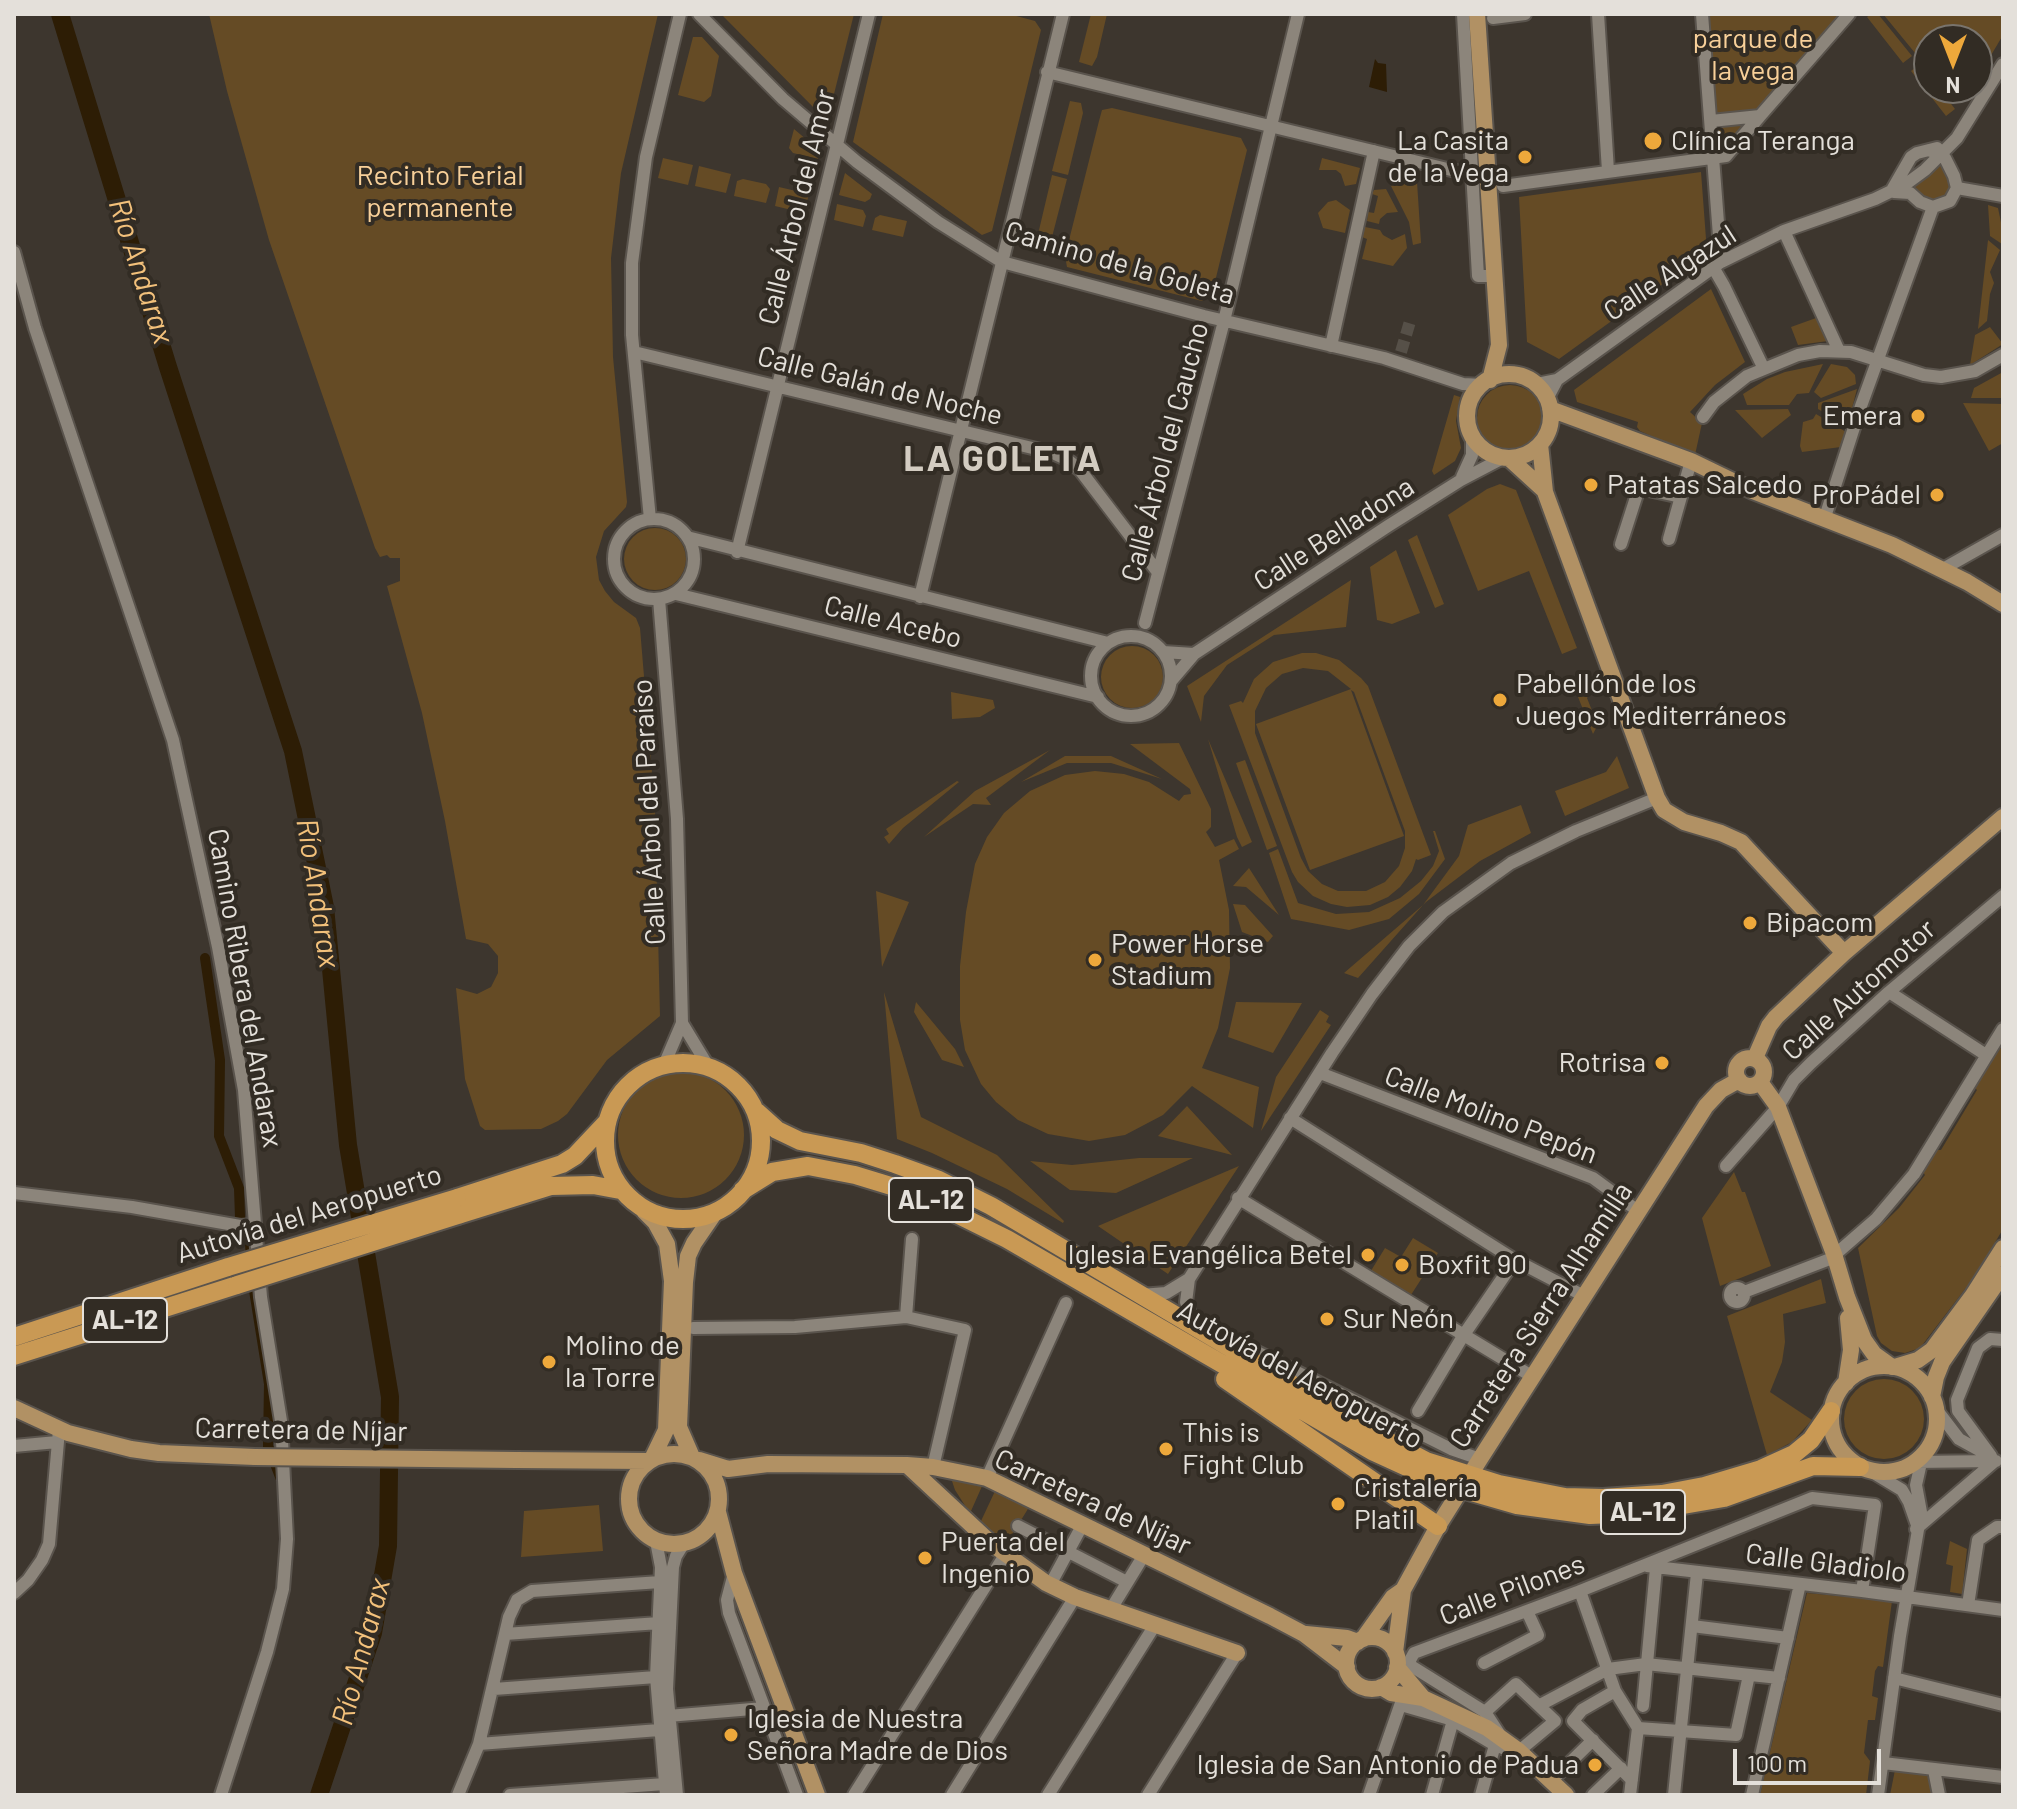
<!DOCTYPE html>
<html>
<head>
<meta charset="utf-8">
<style>
  body { margin:0 }
  #map { position:relative; width:2017px; height:1809px; overflow:hidden; background:#3d362e; font-family:Barlow,sans-serif }
  canvas { display:block }
  .frame { position:absolute; inset:0; border:16px solid #e4e0da; pointer-events:none }
  .north { position:absolute; left:1913px; top:24px; width:80px; height:80px; box-sizing:border-box; background:#322c24; border:2px solid #79746d; border-radius:50%; rotate:180deg; font-size:22px; font-weight:700; line-height:32px; text-align:center; color:#e4e0da }
  .north::after { content:''; display:block; margin:auto; width:28px; height:36px; background:#eda83b; clip-path:polygon(50% 0,100% 100%,50% 72%,0 100%) }
  .scale { position:absolute; left:1733px; top:1749px; width:148px; height:36px; box-sizing:border-box; border:4px solid #e4e0da; border-top:0; padding-left:10px; font-size:24px; line-height:28px; white-space:nowrap; color:#e4e0da; -webkit-text-stroke:6px #322c24; paint-order:stroke }
</style>
</head>
<body>
<div id="map">
<canvas width="2017" height="1809"></canvas>
<div class="frame"></div>
<div class="north">N</div>
<div class="scale">100 m</div>
</div>
<script>
const ctx = document.querySelector('canvas').getContext('2d');
ctx.lineJoin = 'round';
function paint(path, color) {
  ctx.fillStyle = color;
  ctx.fill(path, 'evenodd');
}
function toPath(rows) {
  const path = new Path2D();
  for (const r of rows) {
    if (r.length === 3) {
      path.moveTo(r[0] + r[2], r[1]);
      path.arc(r[0], r[1], r[2], 0, 2 * Math.PI);
      continue;
    }
    path.moveTo(r[0], r[1]);
    for (let i = 2; i < r.length; i += 2) path.lineTo(r[i], r[i + 1]);
  }
  return path;
}
function trace(path, color, width, dash) {
  ctx.strokeStyle = color;
  ctx.lineWidth = width;
  ctx.lineCap = dash ? 'butt' : 'round';
  ctx.setLineDash(dash || []);
  ctx.stroke(path);
}
function drawText(font, color, halo, rows, align = 'center') {
  ctx.font = font + ' Barlow,sans-serif';
  ctx.lineWidth = 8;
  ctx.setLineDash([]);
  ctx.textBaseline = 'middle';
  ctx.strokeStyle = halo;
  ctx.fillStyle = color;
  for (const [text, x, y, turn = 0] of rows) {
    ctx.save();
    ctx.translate(x, y);
    ctx.rotate((+turn || 0) * Math.PI / 180);
    ctx.textAlign = isNaN(turn) ? turn : align;
    if (halo) ctx.strokeText(text, 0, 0);
    ctx.fillText(text, 0, 0);
    ctx.restore();
  }
}
const green = toPath([
  [209,14,658,14,621,173,611,258,613,357,627,502,626,507,604,531,596,557,599,580,605,591,614,602,636,618,640,628,655,809,660,1016,607,1060,567,1114,558,1121,541,1129,485,1130,480,1126,465,1079,456,988,477,994,491,987,498,973,498,956,488,944,466,939,445,821,422,713,387,586,400,581,400,558,390,558,387,555,380,557,375,548,269,240,227,91],
  [721,14,854,14,829,114,820,114],
  [883,14,1009,14,1035,21,1041,30,992,231,982,235,853,142],
  [1091,14,1107,14,1097,57,1092,66,1079,62],
  [1708,14,1846,14,1727,151,1718,152],
  [1871,14,1878,14,1912,56,1903,63,1867,17],
  [1883,14,2003,14,2003,35,1977,79,1977,40,1929,40,1929,70],
  [693,37,702,37,719,56,711,96,704,102,678,95],
  [1920,64,1929,76,1929,88,1939,88,1955,109,1946,116,1911,71],
  [1070,101,1081,103,1083,113,1068,175,1052,171],
  [1112,108,1241,138,1247,150,1212,294,1202,301,1067,267,1065,256,1099,121,1102,110],
  [794,129,820,151,818,159,793,153,789,148],
  [663,158,693,165,688,185,658,178],
  [1322,158,1360,168,1356,184,1345,186,1341,174,1336,170,1319,170],
  [1941,163,1950,179,1951,188,1945,198,1936,202,1924,198,1913,188],
  [699,166,731,174,726,193,695,186],
  [1701,172,1707,252,1559,359,1527,342,1519,197],
  [845,173,872,194,870,199,865,202,839,195],
  [1052,175,1067,179,1051,241,1046,250,1035,247],
  [1403,178,1417,182,1421,243,1413,245,1409,222,1391,186,1399,183],
  [743,179,766,184,770,189,766,203,734,196,737,181],
  [779,187,809,194,804,213,775,206],
  [1386,189,1398,212,1387,213,1380,219,1379,224,1367,221,1368,212,1374,213,1378,196,1372,194,1374,190],
  [1336,200,1350,210,1345,233,1323,228,1318,213,1328,202],
  [837,204,863,210,866,216,863,227,834,220],
  [1988,205,1998,208,2003,232,2002,244,1990,236],
  [880,215,907,221,903,237,872,230,875,218],
  [1365,227,1380,230,1383,235,1392,240,1405,234,1407,248,1393,266,1362,259,1367,239,1362,237],
  [1988,240,2000,250,1990,272,1994,283,1990,294,1987,321,1978,329],
  [1711,289,1745,362,1715,385,1690,412,1702,423,1695,455,1640,431,1637,427,1638,422,1577,402,1574,390],
  [1816,318,1828,341,1798,345,1791,327],
  [1990,327,2003,344,1970,365,1975,335],
  [1823,364,1809,393,1797,394,1789,405,1747,405,1743,394,1767,379,1785,372],
  [1831,364,1847,367,1855,375,1856,384,1821,398,1814,392],
  [2003,372,2003,398,1971,398,1974,388],
  [1510,418,33],
  [1857,389,1850,416,1845,415,1843,424,1818,409,1818,403],
  [1454,395,1460,397,1456,421,1461,448,1455,461,1434,475,1432,471],
  [1963,403,2003,404,2003,443,1989,451],
  [1788,409,1791,415,1762,438,1735,410],
  [1816,414,1846,432,1841,447,1802,452,1800,446,1803,422,1813,419],
  [1500,484,1516,490,1577,648,1562,654,1529,571,1478,591,1448,515,1487,489],
  [655,559,31],
  [1417,535,1444,604,1435,608,1408,540],
  [1396,550,1420,613,1392,624,1377,620,1370,567],
  [1351,580,1346,627,1274,635,1227,665,1204,696,1201,722,1187,686],
  [1132,677,31],
  [1302,653,1316,653,1339,660,1361,678,1368,686,1431,855,1418,860,1416,859,1412,871,1400,887,1388,897,1370,905,1347,907,1331,904,1313,896,1298,882,1292,872,1229,705,1241,701,1243,703,1254,679,1273,662],
  [1303,668,1328,671,1351,689,1256,724,1310,870,1404,836,1351,690,1354,692,1405,831,1405,848,1399,866,1385,882,1366,891,1338,891,1322,884,1308,871,1301,858,1255,733,1255,711,1266,688,1282,674],
  [1589,685,1592,691,1587,698,1595,718,1599,711,1602,717,1593,734,1578,697],
  [951,692,993,700,995,708,980,717,952,719],
  [1208,739,1252,842,1242,847,1237,837],
  [1179,743,1211,809,1211,827,1206,832,1215,847,1234,839,1239,849,1219,860,1229,910,1230,968,1218,1028,1202,1068,1259,1087,1253,1128,1192,1086,1163,1115,1125,1135,1089,1141,1048,1134,1018,1120,996,1102,981,1084,965,1050,960,1020,960,966,966,912,975,864,987,837,1004,813,1030,791,1065,775,1095,771,1124,774,1149,782,1179,801,1184,795,1191,794,1190,789,1130,744],
  [1050,750,986,798,991,805,973,804,924,837,975,791],
  [1065,756,1111,756,1162,779,1111,763,1067,763,1021,782],
  [1617,756,1629,788,1565,816,1555,791,1606,772],
  [1245,760,1277,846,1267,850,1236,763],
  [957,781,959,782,903,828,889,844,884,837,889,834,886,829],
  [1521,805,1531,833,1480,861,1426,902,1423,905,1398,933,1358,978,1344,973,1423,905,1459,856,1468,825],
  [1433,831,1435,831,1445,859,1419,894,1389,919,1349,930,1291,919,1269,853,1278,849,1298,903,1336,914,1369,912,1400,898,1421,881,1433,866,1439,851],
  [1249,868,1279,915,1246,887,1233,886],
  [876,891,909,902,882,967],
  [1233,904,1245,905,1273,936,1268,942,1242,932],
  [884,992,921,1117,997,1155,1064,1221,1063,1223,1007,1189,932,1153,897,1139],
  [916,1002,955,1049,964,1067,942,1060,914,1012],
  [1236,1002,1302,1003,1273,1053,1228,1037],
  [1320,1010,1329,1016,1326,1022,1331,1025,1261,1131,1276,1077],
  [2003,1045,2003,1229,1975,1276,1920,1348,1905,1353,1892,1351,1881,1343,1877,1336,1858,1248,1899,1208,1925,1175,1923,1172,1937,1150,1941,1150,1977,1090,1975,1088,1987,1067],
  [681,1135,63],
  [1187,1106,1232,1155,1158,1136],
  [1139,1158,1193,1158,1116,1193,1070,1190,1030,1161,1072,1165],
  [1239,1166,1168,1274,1098,1226],
  [1734,1172,1742,1192,1745,1192,1771,1266,1720,1286,1702,1218],
  [1413,1238,1438,1253,1409,1298,1369,1274,1385,1248,1401,1257],
  [1821,1279,1826,1303,1783,1314,1785,1342,1782,1362,1770,1392,1812,1420,1792,1442,1767,1455,1727,1316],
  [1884,1419,40],
  [956,1477,983,1484,971,1511,981,1521,996,1489,1031,1504,1005,1546,973,1518,955,1490,952,1481],
  [599,1505,603,1551,521,1557,524,1511],
  [1950,1541,1967,1549,1962,1594,1950,1592,1953,1566,1946,1564],
  [1807,1593,1892,1601,1883,1667,1878,1666,1875,1671,1872,1696,1878,1698,1875,1720,1868,1720,1864,1753,1870,1761,1866,1795,1760,1795],
  [1896,1765,1934,1770,1939,1795,1890,1795]
]);
const water = toPath([
  [1375,59,1378,63,1386,64,1387,92,1369,87]
]);
const canal = toPath([
  [205,958,220,1060,219,1136,239,1188,240,1217],
  [241,1234,250,1243,251,1262],
  [252,1278,269,1384,268,1446,282,1482]
]);
const river = toPath([
  [60,14,168,367,293,751,325,907,348,1145,390,1397,388,1546,373,1633,319,1795]
]);
const minorTunnel = toPath([
  [1401,352,1411,318]
]);
const minor = toPath([
  [699,14,783,99,857,162,938,222,1002,262,1204,316,1384,358,1463,384,1483,385],
  [1463,14,1478,276,1495,276],
  [1598,14,1608,171],
  [1702,14,1721,262],
  [1493,18,1525,14],
  [1047,72,1472,175],
  [1711,121,1760,116,1849,14],
  [1503,186,1726,156,1760,116],
  [1957,188,2003,196],
  [1892,190,1911,157,1917,153,1937,148],
  [1894,192,1910,193,1920,202,1933,207,1950,201,1957,188,1954,176,1945,158,1929,150],
  [1784,231,1839,351],
  [14,252,35,328,173,740,218,947,244,1090,261,1297,281,1421,287,1539,283,1589,267,1652,221,1795],
  [1713,267,1724,286,1763,367],
  [1331,346,1374,151],
  [634,352,1053,453,1068,460,1080,470,1157,571],
  [1537,384,1557,380],
  [1547,399,1557,380,1721,262,1784,231,1875,199,1906,184,1925,170,1957,138,2003,64],
  [1703,417,1714,402,1747,376,1798,355,1820,351,1851,352,1924,375,1941,377,1975,371,2003,355],
  [1462,477,1472,455,1472,436],
  [1825,517,1861,406,1933,207],
  [654,559,40],
  [650,519,632,335,632,263,646,157,680,14],
  [687,537,1108,643],
  [1669,539,1691,461],
  [1621,544,1639,488,1681,497],
  [737,552,869,14],
  [1943,569,2003,535],
  [676,594,1098,697],
  [920,597,1063,14],
  [659,599,677,819,682,1023,664,1065],
  [1145,623,1224,321,1298,14],
  [1131,676,40],
  [1163,652,1194,654],
  [1171,681,1194,654,1388,526,1461,480,1503,458],
  [1889,992,1986,1055],
  [682,1023,708,1066],
  [1320,1073,1593,1178,1638,1211],
  [1290,1118,1515,1260,1584,1296],
  [1726,1166,1778,1107,1794,1080,1811,1063,1889,992,2003,896],
  [14,1193,132,1207,240,1226,254,1225],
  [1238,1198,1533,1377],
  [1737,1295,7],
  [1744,1292,1830,1259,1876,1219,1914,1174,2003,1029],
  [1141,1295,1166,1293,1189,1279],
  [906,1317,912,1239],
  [1194,1327,1186,1302,1189,1279,1332,1053,1372,994,1409,946,1443,912,1511,863,1576,831,1657,798],
  [693,1328,795,1327,906,1317,965,1330,933,1467],
  [1227,1337,1451,1449,1480,1459],
  [1936,1409,1959,1439,1988,1455],
  [1418,1411,1463,1336,1515,1260],
  [14,1446,57,1442],
  [1991,1456,1958,1411,1957,1400,1978,1348,1990,1339,2003,1340],
  [1914,1462,1996,1461],
  [1869,1470,1902,1490,1909,1502,1917,1525],
  [987,1478,1066,1303],
  [1018,1526,1127,1582],
  [1916,1529,1995,1461],
  [656,1541,661,1567,656,1677,666,1795],
  [1647,1566,1862,1591,2003,1610],
  [734,1573,727,1600,729,1613,797,1795],
  [1050,1585,1083,1524],
  [1580,1591,1615,1691,1638,1728,1630,1795],
  [14,1593,28,1580,42,1560,49,1544,59,1430],
  [1968,1605,1978,1540,1997,1527,2003,1527],
  [1111,1609,1144,1555],
  [1692,1626,1788,1638],
  [505,1634,659,1623],
  [1484,1663,1538,1635,1527,1611],
  [1408,1664,1414,1653,1580,1591,1812,1498,1875,1505,1862,1591],
  [1408,1664,1485,1712,1500,1735],
  [1894,1678,2003,1705],
  [494,1689,656,1677],
  [1615,1691,1582,1710,1573,1721,1632,1780],
  [1401,1705,1453,1720,1495,1745,1515,1753],
  [1540,1705,1608,1669,1646,1664,1779,1678],
  [1643,1706,1656,1568],
  [1485,1712,1516,1684,1555,1721,1519,1751],
  [668,1716,764,1708],
  [1638,1728,1736,1735,1749,1675],
  [479,1744,659,1730],
  [1883,1763,2003,1777],
  [1934,1770,1939,1795],
  [1551,1781,1593,1740],
  [458,1795,479,1744,509,1617,517,1600,532,1591,660,1582],
  [510,1795,665,1784],
  [677,1795,667,1689,673,1567,676,1556,684,1543],
  [854,1795,1005,1555],
  [952,1795,1075,1597],
  [1048,1795,1155,1625],
  [1148,1795,1237,1653],
  [1369,1795,1402,1700],
  [1432,1795,1453,1720],
  [1481,1795,1495,1745],
  [1593,1795,1621,1768],
  [1674,1795,1697,1573],
  [1752,1795,1800,1584],
  [1878,1795,1900,1636,1921,1512,1916,1485,1923,1454]
]);
const major = toPath([
  [1477,14,1499,345,1490,380],
  [1509,416,42],
  [1550,409,1691,461,1753,491,1892,545,1967,582,2003,604],
  [1540,444,1545,492,1657,798,1664,810,1684,822,1721,833,1741,842,1844,953],
  [1509,458,1544,490],
  [1750,1072,14],
  [1755,1058,1769,1026,1776,1017,1844,953,2003,817],
  [1760,1082,1778,1107,1834,1254,1847,1297,1864,1340,1874,1354,1892,1367],
  [644,1211,655,1222,667,1244,672,1281,666,1430,652,1459],
  [1884,1419,53],
  [1895,1367,1918,1360,1932,1350,1973,1295,2003,1248],
  [1846,1383,1851,1350,1848,1318],
  [1932,1397,1936,1377,1942,1362,2003,1274],
  [14,1408,68,1433,131,1449,159,1453,255,1457],
  [674,1499,45],
  [692,1457,679,1427,685,1282,688,1256,694,1243,716,1211],
  [516,1460,649,1461],
  [699,1460,728,1469,768,1464,907,1465,933,1467,987,1478,1270,1616,1304,1634,1347,1667],
  [907,1465,992,1544,1046,1583,1075,1597,1237,1653],
  [718,1512,734,1573,817,1795],
  [1306,1634,1347,1638,1358,1642],
  [1372,1663,26],
  [1363,1639,1393,1597,1403,1590,1438,1526,1480,1459,1706,1106,1721,1090,1739,1080],
  [1395,1652,1403,1590],
  [1397,1667,1423,1698],
  [1381,1687,1391,1693,1423,1698,1487,1728,1519,1751,1566,1795]
]);
const highway = toPath([
  [683,1141,78],
  [757,1112,777,1130,800,1141,861,1153,895,1164,939,1180,991,1206,1384,1439,1426,1461,1499,1484,1565,1497,1603,1498,1662,1494,1704,1486,1761,1469,1794,1454,1811,1440,1831,1411],
  [743,1190,772,1172,808,1166,855,1175,914,1193,1007,1239,1372,1451,1444,1484,1517,1505,1590,1515,1637,1513,1724,1498,1813,1466,1860,1467],
  [457,1198,562,1164,575,1156,607,1122],
  [458,1215,551,1186,593,1185,620,1190],
  [14,1337,228,1267],
  [14,1356,237,1285],
  [1225,1379,1438,1526]
]);
const majorBridge = toPath([
  [255,1457,516,1460]
]);
const highwayBridge = toPath([
  [228,1267,457,1198],
  [237,1285,458,1215]
]);
const markers = [
  [1653,141,10,"#eda83b"],
  [1525,157,8,"#eda83b"],
  [1918,416,8,"#eda83b"],
  [1591,485,8,"#eda83b"],
  [1937,495,8,"#eda83b"],
  [1500,700,8,"#eda83b"],
  [1750,923,8,"#eda83b"],
  [1095,960,8,"#eda83b"],
  [1662,1063,8,"#eda83b"],
  [1368,1255,8,"#eda83b"],
  [1402,1265,8,"#eda83b"],
  [1327,1319,8,"#eda83b"],
  [549,1362,8,"#eda83b"],
  [1166,1449,8,"#eda83b"],
  [1338,1504,8,"#eda83b"],
  [925,1558,8,"#eda83b"],
  [731,1735,8,"#eda83b"],
  [1595,1765,8,"#eda83b"]
];
const shields = [
  [931,1200,84],
  [125,1320,84],
  [1643,1512,84]
];
const shieldNames = [
  ["AL-12",931,1200],
  ["AL-12",125,1320],
  ["AL-12",1643,1512]
];
const parkNames = [
  ["parque de",1753,39],
  ["la vega",1753,71],
  ["Recinto Ferial",440,176],
  ["permanente",440,208]
];
const poiNames = [
  ["La Casita",1509,141,"right"],
  ["de la Vega",1509,173,"right"],
  ["Clínica Teranga",1671,141],
  ["Emera",1902,416,"right"],
  ["Patatas Salcedo",1607,485],
  ["ProPádel",1921,495,"right"],
  ["Pabellón de los",1516,684],
  ["Juegos Mediterráneos",1516,716],
  ["Bipacom",1766,923],
  ["Power Horse",1111,944],
  ["Stadium",1111,976],
  ["Rotrisa",1646,1063,"right"],
  ["Iglesia Evangélica Betel",1352,1255,"right"],
  ["Boxfit 90",1418,1265],
  ["Sur Neón",1343,1319],
  ["Molino de",565,1346],
  ["la Torre",565,1378],
  ["This is",1182,1433],
  ["Fight Club",1182,1465],
  ["Cristalería",1354,1488],
  ["Platil",1354,1520],
  ["Puerta del",941,1542],
  ["Ingenio",941,1574],
  ["Iglesia de Nuestra",747,1719],
  ["Señora Madre de Dios",747,1751],
  ["Iglesia de San Antonio de Padua",1579,1765,"right"]
];
const streetNames = [
  ["Calle Árbol del Amor",797,207,-76],
  ["Camino de la Goleta",1120,263,16],
  ["Calle Algazul",1670,273,-33],
  ["Calle Galán de Noche",880,386,14],
  ["Calle Árbol del Caucho",1165,452,-75],
  ["Calle Belladona",1334,534,-33],
  ["Calle Acebo",893,622,14],
  ["Calle Árbol del Paraíso",649,812,-93],
  ["Camino Ribera del Andarax",245,988,80],
  ["Calle Automotor",1859,990,-42],
  ["Calle Molino Pepón",1491,1115,21],
  ["Autovía del Aeropuerto",309,1214,-17],
  ["Carretera Sierra Alhamilla",1541,1315,-57],
  ["Autovía del Aeropuerto",1300,1375,29],
  ["Carretera de Níjar",301,1430,1],
  ["Carretera de Níjar",1093,1502,25],
  ["Calle Gladiolo",1826,1563,7],
  ["Calle Pilones",1512,1590,-21]
];
const waterNames = [
  ["Río Andarax",141,271,72],
  ["Río Andarax",318,893,81],
  ["Río Andarax",361,1652,-75]
];
const districtNames = [
  ["LA GOLETA",1003,459]
];
paint(green, '#654b25');
paint(water, '#2d1d05');
trace(canal, '#2d1d05', 10);
trace(river, '#2d1d05', 18);
trace(minorTunnel, '#565048', 12, [12, 6]);
trace(minor, '#5a544d', 16);
trace(major, '#5a544d', 20);
trace(highway, '#5a544d', 22);
trace(minor, '#8c857b', 12);
trace(major, '#b19164', 16);
trace(highway, '#c99954', 18);
trace(majorBridge, '#5a544d', 20, []);
trace(highwayBridge, '#5a544d', 22, []);
trace(majorBridge, '#b19164', 16);
trace(highwayBridge, '#c99954', 18);
for (const [x, y, r, color] of markers) {
  const dot = new Path2D();
  dot.arc(x, y, r, 0, 2 * Math.PI);
  ctx.fillStyle = color;
  ctx.fill(dot);
  trace(dot, '#322c24', 3);
}
for (const [x, y, w] of shields) {
  const box = new Path2D();
  box.roundRect(x - w / 2, y - 22, w, 44, 6);
  ctx.fillStyle = '#322c24';
  ctx.fill(box);
  trace(box, '#e4e0da', 2);
}
drawText('bold 26px', '#e4e0da', null, shieldNames);
drawText('28px', '#f8d099', '#322c24', parkNames);
drawText('28px', '#e4e0da', '#322c24', poiNames, 'left');
drawText('28px', '#e4e0da', '#322c24', streetNames);
drawText('italic 30px', '#f3c17b', '#322c24', waterNames);
ctx.letterSpacing = '2px';
drawText('bold 36px', '#d3ccc1', '#322c24', districtNames);
ctx.letterSpacing = '0px';
</script>
</body>
</html>
